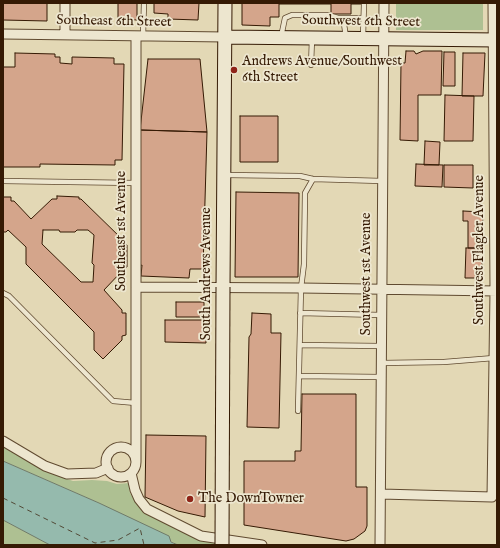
<!DOCTYPE html>
<html>
<head>
<meta charset="utf-8">
<style>
  body { margin:0 }
  #map { position:relative; width:500px; height:548px; overflow:hidden; background:#e3d8b5; font-family:"IM FELL English",serif }
  canvas { display:block }
  .frame { position:absolute; inset:0; border:4px solid #351a04; pointer-events:none }
</style>
</head>
<body>
<div id="map">
<canvas width="500" height="548"></canvas>
<div class="frame"></div>
</div>
<script>
const ctx = document.querySelector('canvas').getContext('2d');
ctx.lineJoin = 'round';
function paint(path, color) {
  ctx.fillStyle = color;
  ctx.fill(path, 'evenodd');
}
function toPath(rows) {
  const path = new Path2D();
  for (const r of rows) {
    if (r.length === 3) {
      path.moveTo(r[0] + r[2], r[1]);
      path.arc(r[0], r[1], r[2], 0, 2 * Math.PI);
      continue;
    }
    path.moveTo(r[0], r[1]);
    for (let i = 2; i < r.length; i += 2) path.lineTo(r[i], r[i + 1]);
  }
  return path;
}
function trace(path, color, width, dash) {
  ctx.strokeStyle = color;
  ctx.lineWidth = width;
  ctx.lineCap = dash ? 'butt' : 'round';
  ctx.setLineDash(dash || []);
  ctx.stroke(path);
}
function drawText(font, color, halo, rows, align = 'center') {
  ctx.font = font + ' "IM FELL English",serif';
  ctx.lineWidth = 3.5;
  ctx.setLineDash([]);
  ctx.textBaseline = 'middle';
  ctx.strokeStyle = halo;
  ctx.fillStyle = color;
  for (const [text, x, y, turn = 0] of rows) {
    ctx.save();
    ctx.translate(x, y);
    ctx.rotate((+turn || 0) * Math.PI / 180);
    ctx.textAlign = isNaN(turn) ? turn : align;
    if (halo) ctx.strokeText(text, 0, 0);
    ctx.fillText(text, 0, 0);
    ctx.restore();
  }
}
const green = toPath([
  [396,3,483,3,483,30,396,30],
  [3,445,53,474,73,481,92,480,107,481,117,484,129,483,130,493,141,510,207,541,236,545,178,545,99,503,3,461],
  [3,520,45,542,50,545,3,545]
]);
const water = toPath([
  [3,461,99,503,169,536,171,542,178,545,50,545,3,520,3,461]
]);
const ferry = toPath([
  [3,498,95,543,118,540,140,528,144,545]
]);
const building = toPath([
  [3,3,47,3,47,21,3,20,3,3],
  [118,3,137,3,137,20,118,19,118,3],
  [154,3,199,3,198,20,168,19,168,14,154,13,154,3],
  [242,3,367,3,367,4,351,4,351,14,331,14,331,4,279,4,279,17,270,17,270,26,242,25,242,3],
  [406,51,414,51,416,54,423,51,442,51,441,95,418,95,418,141,400,140,401,63,405,63,406,51],
  [444,52,455,52,455,86,443,86,444,52],
  [15,53,55,54,55,57,60,57,60,63,72,64,72,57,114,58,114,64,124,64,122,160,115,160,115,165,40,164,40,167,3,167,3,67,15,67,15,53],
  [463,53,485,53,483,96,462,96,463,53],
  [148,59,200,59,207,132,140,130,148,59],
  [445,95,474,96,473,141,444,141,445,95],
  [240,116,278,116,278,162,240,162,240,116],
  [140,130,207,132,203,269,190,269,189,278,141,276,142,265,136,267,140,130],
  [425,141,440,142,439,165,424,165,425,141],
  [416,164,443,165,442,187,415,186,416,164],
  [444,165,473,165,473,188,444,187,444,165],
  [236,192,299,193,298,277,235,277,236,192],
  [57,196,79,197,79,199,81,199,123,240,123,245,127,245,127,267,123,267,122,271,104,290,122,310,122,313,126,313,126,335,122,336,122,340,103,359,94,350,94,332,26,264,26,247,8,230,6,232,3,232,3,197,11,197,11,201,14,201,31,219,52,199,57,199,57,196],
  [43,230,59,230,60,232,75,232,77,230,88,230,94,235,92,263,94,265,93,282,81,282,42,244,43,230],
  [463,211,483,212,482,248,468,248,468,221,463,221,463,211],
  [466,248,482,248,482,278,465,278,466,248],
  [176,302,204,302,204,317,176,317,176,302],
  [252,313,271,314,271,333,281,333,279,428,247,427,249,337,251,334,252,313],
  [165,320,206,320,206,343,165,342,165,320],
  [302,394,356,394,356,487,367,487,367,526,365,531,354,539,346,541,244,525,244,461,295,461,295,451,301,451,302,394],
  [146,435,206,436,205,517,178,511,145,497,146,435]
]);
const lane = toPath([
  [339,19,344,24,346,37],
  [143,36,144,3],
  [281,37,285,18,292,15,328,15,338,18,363,18],
  [363,37,364,4],
  [311,65,312,39],
  [226,175,300,176,313,179,382,181],
  [3,181,136,183],
  [3,293,9,296,113,401,136,403],
  [300,313,381,315],
  [300,345,381,346],
  [381,363,444,362,494,358],
  [299,376,381,377],
  [298,411,301,288,304,264,305,193,313,179]
]);
const street = toPath([
  [3,34,225,37],
  [65,35,65,3],
  [136,287,301,288,497,291],
  [3,441,45,466,67,474,96,473,108,468],
  [121,462,15],
  [136,462,136,36],
  [131,473,135,490,139,499,147,509,201,536,262,545],
  [381,494,492,497,495,291,493,3],
  [380,545,384,3]
]);
const secondary = toPath([
  [225,37,497,40],
  [223,287,225,3]
]);
const secondaryBridge = toPath([
  [222,545,223,287]
]);
const markers = [
  [234,70,4,"#8f2418"],
  [190,499,4,"#8f2418"]
];
const streetNames = [
  ["Southeast 6th Street",114,22,1],
  ["Southwest 6th Street",361,22,1],
  ["Southeast 1st Avenue",122,231,-90],
  ["Southwest Flagler Avenue",480,250,-90],
  ["South Andrews Avenue",207,274,-90],
  ["Southwest 1st Avenue",367,274,-90]
];
const poiNames = [
  ["Andrews Avenue/Southwest",242,62],
  ["6th Street",242,78],
  ["The DownTowner",198,499]
];
paint(green, '#aec092');
paint(water, '#95baad');
trace(water, '#6f7a69', 1);
trace(ferry, '#524a37', 1, [5, 4]);
paint(building, '#d4a58b');
trace(building, '#351a04', 1);
trace(lane, '#604a30', 6);
trace(street, '#604a30', 11);
trace(secondary, '#351a04', 15);
trace(lane, '#ede6cf', 4.5);
trace(street, '#ede6cf', 9);
trace(secondary, '#ede6cf', 13);
trace(secondaryBridge, '#351a04', 15, []);
trace(secondaryBridge, '#ede6cf', 13);
for (const [x, y, r, color] of markers) {
  const dot = new Path2D();
  dot.arc(x, y, r, 0, 2 * Math.PI);
  ctx.fillStyle = color;
  ctx.fill(dot);
  trace(dot, '#ede6cf', 1.5);
}
drawText('14px', '#351a04', '#ede6cf', streetNames);
drawText('14px', '#351a04', '#ede6cf', poiNames, 'left');
</script>
</body>
</html>
